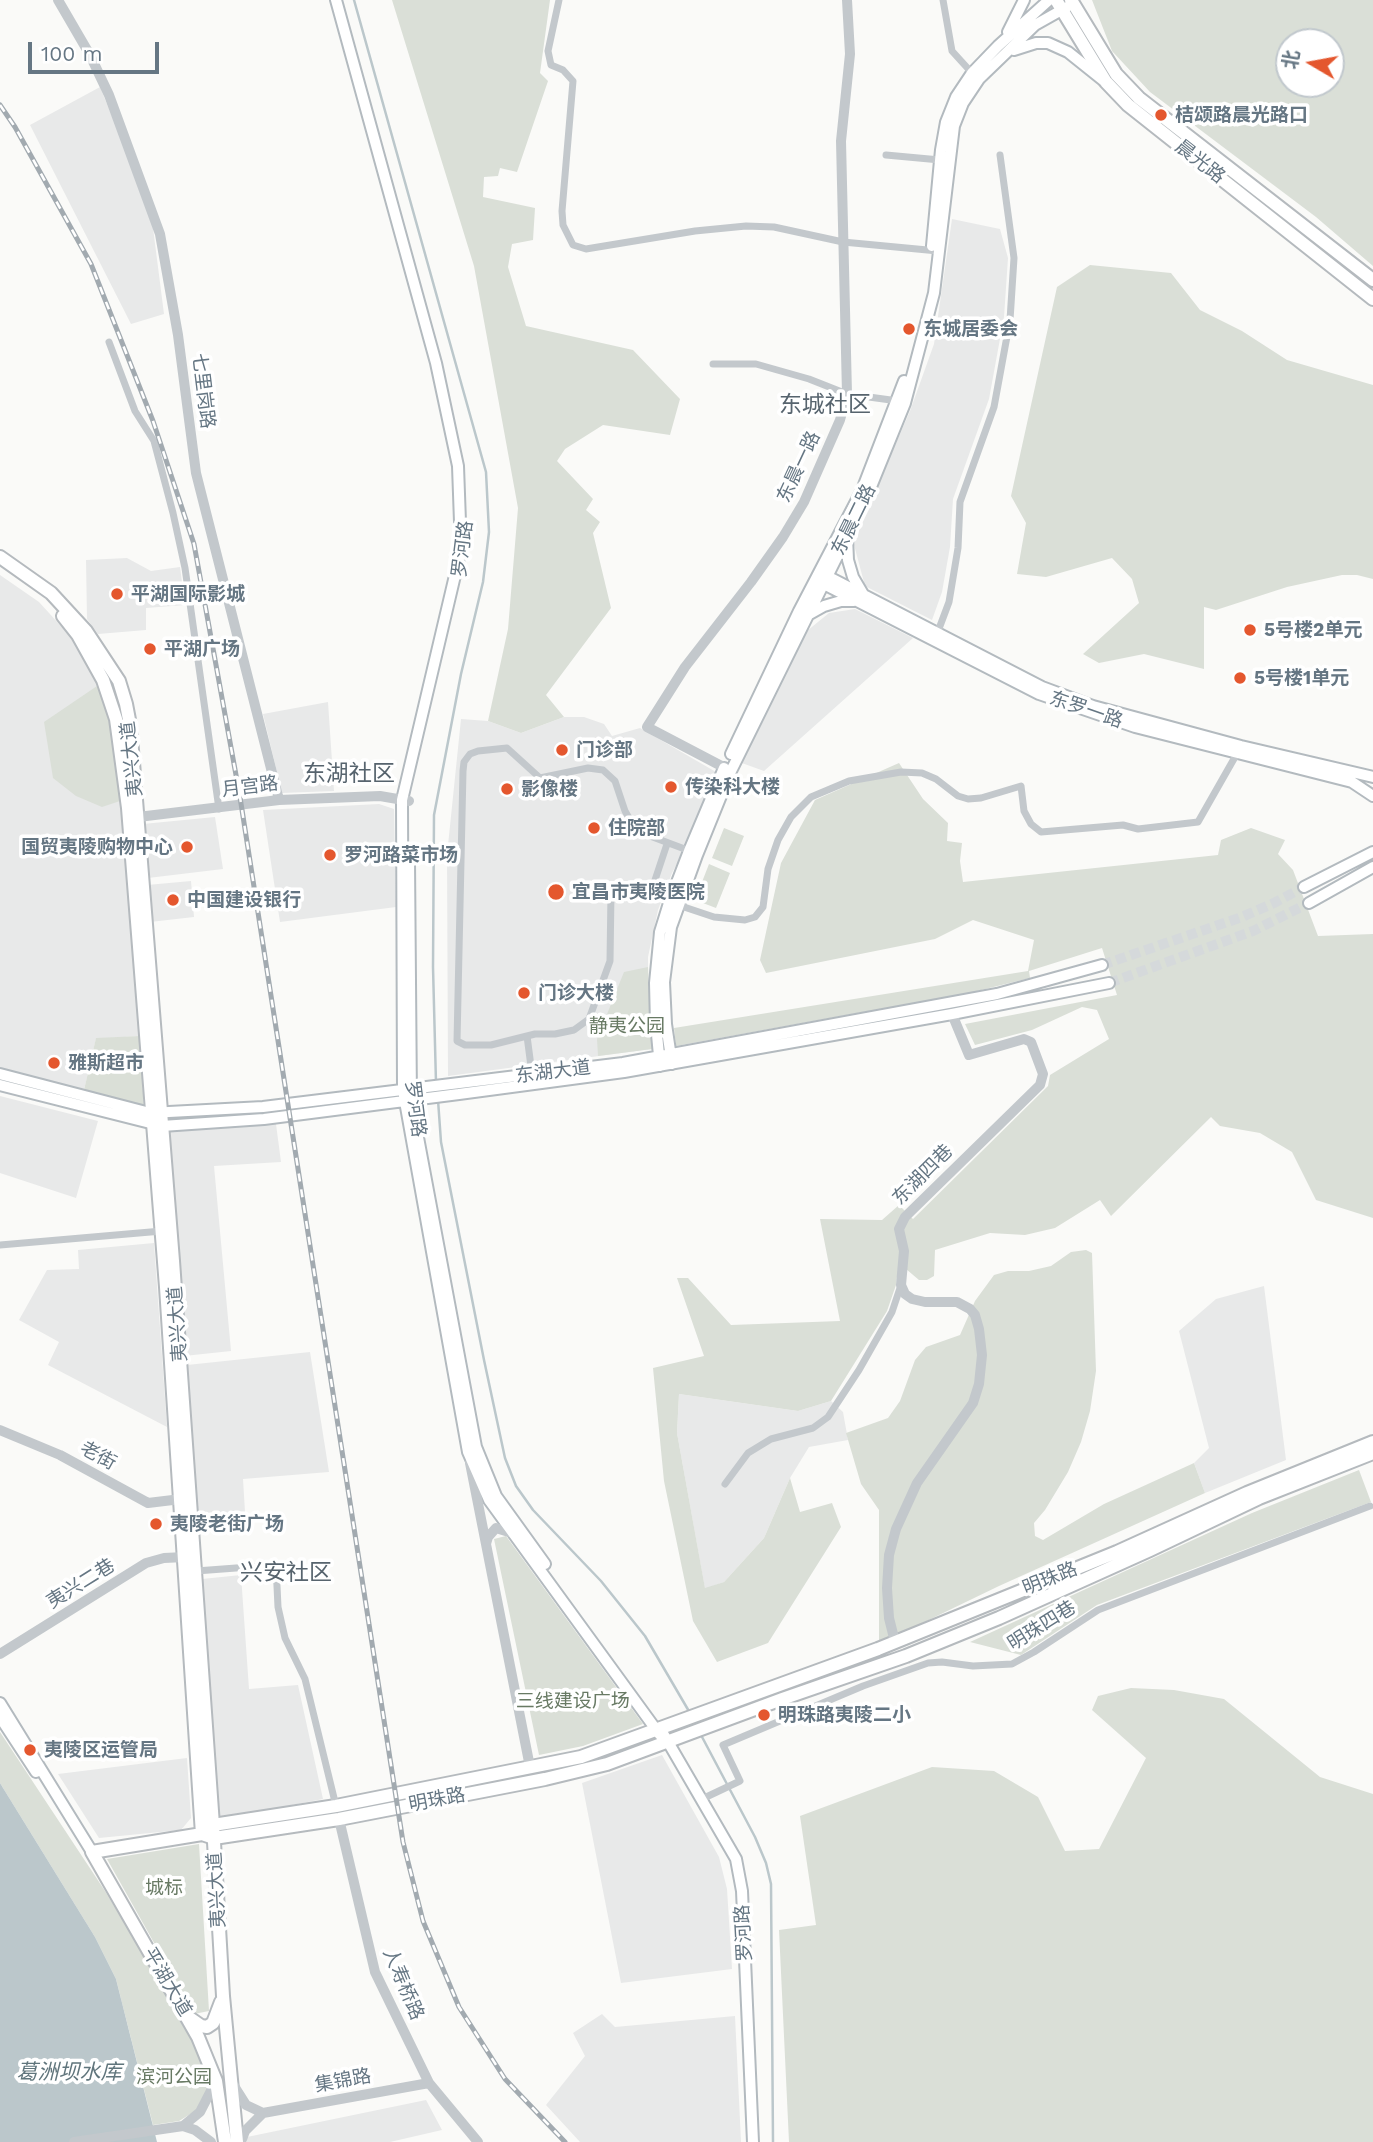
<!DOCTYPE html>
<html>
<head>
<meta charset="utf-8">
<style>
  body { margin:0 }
  #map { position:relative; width:1373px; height:2142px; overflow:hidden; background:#fafaf8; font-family:"Work Sans","Noto Sans SC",sans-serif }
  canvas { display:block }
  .north { position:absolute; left:1275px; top:28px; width:70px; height:70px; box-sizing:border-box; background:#fff; border:2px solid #c1c8cd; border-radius:50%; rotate:280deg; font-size:19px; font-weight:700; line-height:28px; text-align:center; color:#657683 }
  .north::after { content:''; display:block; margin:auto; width:24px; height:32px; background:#e4572e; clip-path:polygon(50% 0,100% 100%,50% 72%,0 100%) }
  .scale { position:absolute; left:28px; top:42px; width:131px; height:32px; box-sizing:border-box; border:4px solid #657683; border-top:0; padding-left:9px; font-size:21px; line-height:24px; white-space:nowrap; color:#657683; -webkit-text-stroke:5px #fff; paint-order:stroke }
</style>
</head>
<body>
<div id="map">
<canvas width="1373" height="2142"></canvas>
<div class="north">北</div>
<div class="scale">100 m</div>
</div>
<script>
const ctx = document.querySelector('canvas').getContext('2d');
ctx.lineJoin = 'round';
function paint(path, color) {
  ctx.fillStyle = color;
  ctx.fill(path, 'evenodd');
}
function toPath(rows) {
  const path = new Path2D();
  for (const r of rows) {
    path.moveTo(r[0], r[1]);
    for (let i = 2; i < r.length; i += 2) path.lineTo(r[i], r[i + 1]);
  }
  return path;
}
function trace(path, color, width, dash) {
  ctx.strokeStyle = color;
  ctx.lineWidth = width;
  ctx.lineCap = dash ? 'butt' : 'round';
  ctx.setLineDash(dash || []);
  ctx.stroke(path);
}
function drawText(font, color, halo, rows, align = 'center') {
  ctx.font = font + ' "Work Sans","Noto Sans SC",sans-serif';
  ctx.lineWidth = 7;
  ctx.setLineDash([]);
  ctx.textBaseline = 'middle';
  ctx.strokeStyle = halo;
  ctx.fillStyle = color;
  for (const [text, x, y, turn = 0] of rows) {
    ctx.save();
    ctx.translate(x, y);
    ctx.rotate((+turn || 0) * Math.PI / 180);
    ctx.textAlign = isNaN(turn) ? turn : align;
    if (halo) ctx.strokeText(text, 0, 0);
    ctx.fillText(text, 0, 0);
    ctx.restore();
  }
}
const built = toPath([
  [100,87,142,189,153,228,164,314,131,324,30,125],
  [952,219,1000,229,1008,258,1004,317,989,399,953,499,950,547,942,592,932,620,865,586,853,541,910,411,934,344],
  [127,558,151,571,180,567,185,605,146,608,146,630,98,634,87,619,86,560],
  [0,575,39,602,70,636,100,684,123,800,139,1036,96,1039,84,1090,0,1068],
  [855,609,913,638,764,771,739,762,802,635,829,613],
  [328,702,334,791,282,793,263,714],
  [564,717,584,717,604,724,612,736,640,728,716,772,687,845,672,873,658,910,648,957,648,996,652,1049,448,1076,447,855,461,719,488,721,521,733],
  [379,804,394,809,396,907,280,922,263,810],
  [215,817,223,869,148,878,143,824],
  [191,881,194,917,150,922,147,885],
  [0,1096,98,1121,76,1198,0,1173],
  [276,1124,281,1162,214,1166,231,1351,184,1356,167,1132],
  [154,1243,167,1427,48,1365,59,1342,19,1320,47,1270,79,1269,78,1250],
  [1264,1286,1286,1460,1205,1493,1194,1463,1209,1448,1179,1331,1216,1299],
  [310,1352,329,1472,243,1479,245,1512,198,1516,187,1365],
  [679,1394,798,1411,831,1401,843,1412,848,1440,809,1447,790,1478,764,1538,724,1582,705,1589,677,1433],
  [241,1575,249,1689,298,1685,323,1799,220,1819,202,1579],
  [662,1755,719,1857,727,1889,732,1969,621,1983,582,1783],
  [187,1758,191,1818,181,1830,99,1838,58,1774],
  [602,2014,615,2027,735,2016,741,2142,580,2142,546,2105,585,2056,573,2033],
  [426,2100,442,2130,390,2142,247,2142,247,2137]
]);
const green = toPath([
  [392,0,550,0,540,73,548,81,517,172,500,168,498,176,484,177,483,197,535,208,533,240,512,244,508,267,526,326,633,350,680,399,670,435,603,425,565,449,557,461,593,499,586,510,600,522,593,533,611,608,546,695,564,717,521,733,488,721,508,629,518,508,474,266],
  [1092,0,1373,0,1373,266,1316,217,1150,92,1112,51],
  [1289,42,1331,42,1331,84,1289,84],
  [1090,265,1171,273,1200,310,1242,331,1287,360,1373,385,1373,579,1357,575,1342,575,1287,587,1216,610,1204,607,1204,669,1144,654,1099,663,1083,654,1139,603,1132,579,1112,558,1046,577,1017,574,1026,523,1011,496,1057,287],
  [100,684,112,725,123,800,102,807,76,796,53,778,44,722],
  [899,763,923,799,948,823,947,841,962,843,960,861,963,882,1218,855,1221,840,1251,828,1285,840,1278,854,1293,870,1318,936,1373,934,1373,1218,1316,1200,1292,1152,1260,1133,1220,1126,1211,1117,1111,1216,1100,1200,1055,1228,1025,1235,990,1233,935,1250,934,1276,927,1280,919,1280,906,1269,897,1276,896,1285,887,1311,831,1401,798,1411,679,1394,677,1433,705,1588,724,1582,764,1538,790,1478,800,1512,832,1503,841,1527,768,1643,717,1662,693,1621,664,1481,653,1368,704,1356,677,1278,688,1278,731,1325,840,1321,820,1219,882,1220,899,1205,913,1219,1048,1086,1050,1075,1109,1039,1097,1010,1082,1007,1032,1030,975,1045,965,1024,1117,995,1102,948,1029,971,1030,978,973,992,676,1046,674,1028,1028,971,1034,940,973,920,935,939,766,973,760,960,781,863,815,800],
  [724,828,744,836,732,866,712,858],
  [709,864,730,873,716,908,695,900],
  [648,967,652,1049,598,1056,597,1039,624,972],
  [139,1036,144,1107,84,1090,96,1038],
  [1086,1250,1092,1253,1096,1371,1090,1411,1081,1442,1068,1472,1045,1510,1034,1523,1035,1536,1043,1540,1104,1504,1194,1463,1205,1493,999,1586,879,1644,879,1510,861,1484,846,1433,888,1418,900,1401,915,1360,926,1347,960,1335,975,1301,994,1275,1008,1271,1029,1271,1051,1266,1071,1252],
  [1359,1470,1371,1502,1097,1605,1021,1655,970,1642,1252,1513],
  [506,1536,643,1724,583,1746,539,1755,494,1539],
  [1131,1688,1174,1690,1224,1699,1320,1777,1373,1794,1373,2142,789,2142,779,1930,816,1925,800,1816,932,1767,994,1771,1038,1797,1065,1851,1099,1849,1146,1758,1092,1710,1098,1696],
  [0,1732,105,1891,191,2034,210,2083,197,2110,179,2121,153,2125,116,1979,95,1937,0,1783],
  [199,1844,209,2011,194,2014,107,1859]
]);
const water = toPath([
  [0,1783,95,1937,116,1979,157,2142,0,2142]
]);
const stream = toPath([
  [354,0,486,472,489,532,483,582,461,674,434,815,433,967,436,1083],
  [438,1100,441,1142,484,1360,505,1458,516,1486,533,1510,601,1581,645,1636,690,1713],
  [701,1735,755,1837,766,1863,771,1884,773,2142]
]);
const secondaryTunnel = toPath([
  [1102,965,1242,917,1274,903,1304,887],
  [1109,983,1253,931,1309,903]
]);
const minor = toPath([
  [559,0,548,51,551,65,563,70,573,81,562,211,563,225,573,245,586,249,695,231,746,226,774,227,843,242,938,251],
  [943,0,952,51,972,73],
  [886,155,940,160],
  [109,342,135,411,154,441,173,513,185,568,219,809],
  [713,364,756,364,809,379,847,394,898,401],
  [937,634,949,602,958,548,960,502,994,407,1010,320,1014,258,1000,155],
  [667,844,654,883,647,891,638,894,611,893,610,961,589,1019,574,1030,555,1034,535,1034,491,1045,465,1045,457,1041,463,771,464,762,470,754,478,751,507,748,540,778,588,768,603,770,615,781,625,811,633,825,642,833,690,851],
  [675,904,714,917,745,920,755,917,763,907,768,869,778,840,791,817,811,797,849,781,901,772,922,773,936,779,958,796,968,799,981,798,1021,786,1024,811,1031,824,1041,832,1123,825,1138,829,1198,822,1239,750],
  [527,1036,532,1074],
  [0,1245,162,1231],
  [725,1484,748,1453,771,1439,813,1428,828,1417,859,1370,892,1312,901,1285],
  [196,1571,276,1565,278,1607,285,1638,305,1679,336,1806],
  [702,1799,740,1781,723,1745,863,1686,928,1663,942,1662,973,1666,1012,1664,1034,1652,1098,1610,1370,1506]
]);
const tertiary = toPath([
  [58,0,90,55,109,95,160,234,178,335,196,473,279,800],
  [731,771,647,727,685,667,751,582,783,537,804,502,840,420,847,394,841,141,850,54,847,0],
  [138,817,279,800,380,796,409,801],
  [0,1430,60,1455,148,1503,181,1499],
  [470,1463,530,1767],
  [486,1544,488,1537,496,1528,512,1533],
  [895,1642,889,1618,887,1588,889,1555,896,1529,917,1483,973,1403,979,1384,982,1355,979,1329,975,1315,970,1309,957,1302,925,1302,912,1299,905,1294,901,1285,904,1251,899,1229,905,1217,1040,1085,1043,1074,1031,1042,1024,1039,969,1055,952,1014],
  [0,1654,146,1563,164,1558,185,1557],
  [339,1819,375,1972,429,2083,478,2142],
  [234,2086,246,2105,263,2113],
  [183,2126,195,2130,211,2142],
  [74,2142,183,2126,200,2112,216,2081],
  [241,2142,245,2131,263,2113,429,2083]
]);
const secondary = toPath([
  [336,0,436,363,458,466,461,550,402,800,403,1090,468,1452,489,1500,660,1735],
  [1008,32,1024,0],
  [1014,50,1036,43,1048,43,1068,52,1103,80],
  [932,246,941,150,946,122,956,97,972,73,998,46,1049,0],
  [847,537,848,560,853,577,863,594],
  [821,573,1042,687,1093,706,1241,746,1373,777],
  [818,581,1039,694,1135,727,1352,782,1373,796],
  [808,615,824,606,841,601,854,601],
  [731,754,799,611,862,490,904,381],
  [409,861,411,1100,476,1447,496,1496,545,1564],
  [1304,887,1373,852],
  [1309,903,1373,867],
  [672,1064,666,1024,664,982,671,927,697,855,731,771,868,494,905,403,934,293,954,126,963,103,979,79,1035,25,1067,7],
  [660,1066,656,1024,655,983,660,932,669,903,689,851,724,768],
  [0,1074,150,1113,263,1107,623,1063,997,994,1102,965],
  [0,1085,162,1126,264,1119,459,1094],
  [459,1094,624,1072,952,1014,1109,983],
  [0,1703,92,1852],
  [0,1717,36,1772],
  [664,1735,736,1859,742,1891,753,2142]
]);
const primary = toPath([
  [1056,0,1106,82,1128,105,1373,299],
  [1071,0,1116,74,1139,98,1373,280],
  [0,557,51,593,86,631,119,681,126,704,130,725,173,1261,213,1825,223,1996,237,2142],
  [63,616,78,635,103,680,116,719,128,808,166,1287,202,1834],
  [208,1829,213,1825,336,1806,581,1757,878,1649,1117,1552,1247,1493,1373,1442],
  [191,2019,201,2026,207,2027,213,2023,221,2002],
  [225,2142,216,2081,198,2037,92,1852,202,1834,214,1838,339,1819,545,1779,607,1764,782,1699,906,1656,999,1618,1150,1550,1259,1498,1373,1453]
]);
const rail = toPath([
  [0,105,15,127,91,264,153,421,194,544,240,797,403,1842,423,1921,459,2007,505,2079,565,2142]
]);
const markers = [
  [1161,115,7,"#e4572e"],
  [909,329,7,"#e4572e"],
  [117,594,7,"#e4572e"],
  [1250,630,7,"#e4572e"],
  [150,649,7,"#e4572e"],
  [1240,678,7,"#e4572e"],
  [562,750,7,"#e4572e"],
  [671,787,7,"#e4572e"],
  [507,789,7,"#e4572e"],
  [594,828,7,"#e4572e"],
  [187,847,7,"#e4572e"],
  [330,855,7,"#e4572e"],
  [556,892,9,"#e4572e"],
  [173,900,7,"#e4572e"],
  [524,993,7,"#e4572e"],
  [54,1063,7,"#e4572e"],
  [156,1524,7,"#e4572e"],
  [764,1715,7,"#e4572e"],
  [30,1750,7,"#e4572e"]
];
const poiNames = [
  ["桔颂路晨光路口",1175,115],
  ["东城居委会",923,329],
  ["平湖国际影城",131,594],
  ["5号楼2单元",1264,630],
  ["平湖广场",164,649],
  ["5号楼1单元",1254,678],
  ["门诊部",576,750],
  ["传染科大楼",685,787],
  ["影像楼",521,789],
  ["住院部",608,828],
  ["国贸夷陵购物中心",173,847,"right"],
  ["罗河路菜市场",344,855],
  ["宜昌市夷陵医院",572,892],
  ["中国建设银行",187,900],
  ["门诊大楼",538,993],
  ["雅斯超市",68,1063],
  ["夷陵老街广场",170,1524],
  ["明珠路夷陵二小",778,1715],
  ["夷陵区运管局",44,1750]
];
const streetNames = [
  ["晨光路",1200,162,38],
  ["七里岗路",203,391,83],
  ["东晨一路",799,467,-65],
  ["东晨二路",854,520,-64],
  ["罗河路",463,549,-83],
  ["东罗一路",1086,710,19],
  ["夷兴大道",132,759,-96],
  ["月宫路",250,787,-7],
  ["东湖大道",553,1072,-7],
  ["罗河路",415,1109,83],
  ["东湖四巷",923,1175,-45],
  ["夷兴大道",178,1324,-94],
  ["老街",98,1456,29],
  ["明珠路",1050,1579,-22],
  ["夷兴二巷",81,1584,-32],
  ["明珠四巷",1042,1626,-32],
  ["明珠路",437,1800,-11],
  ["夷兴大道",217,1890,-93],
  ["罗河路",744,1933,-93],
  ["平湖大道",167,1982,59],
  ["人寿桥路",403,1984,67],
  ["集锦路",343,2081,-10]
];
const parkNames = [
  ["静夷公园",627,1026],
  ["三线建设广场",573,1701],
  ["城标",164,1888],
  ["滨河公园",174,2077]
];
const waterNames = [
  ["葛洲坝水库",69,2073]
];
const quarterNames = [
  ["东城社区",825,405],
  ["东湖社区",349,774],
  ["兴安社区",286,1573]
];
paint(built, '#e8e9e9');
paint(green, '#dadfd7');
paint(water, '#bbc7cb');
trace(stream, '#bbc7cb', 2.5);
trace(secondaryTunnel, '#d5d9db', 10, [10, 5]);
trace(secondary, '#b3babf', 14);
trace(primary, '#b5babe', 16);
trace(minor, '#c3c8cc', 7);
trace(tertiary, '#c3c8cc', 10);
trace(secondary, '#fff', 10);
trace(primary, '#fff', 12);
trace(rail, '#a2aab0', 5);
trace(rail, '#fff', 2.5, [8]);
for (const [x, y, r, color] of markers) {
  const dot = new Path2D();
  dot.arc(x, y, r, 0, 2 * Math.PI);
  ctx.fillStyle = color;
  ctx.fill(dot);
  trace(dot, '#fff', 2.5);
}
drawText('bold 19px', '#657683', '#fff', poiNames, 'left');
drawText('19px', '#657683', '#fff', streetNames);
drawText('19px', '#687a64', '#fff', parkNames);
drawText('italic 21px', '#60757c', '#fff', waterNames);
drawText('23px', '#57646e', '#fff', quarterNames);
</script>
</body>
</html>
